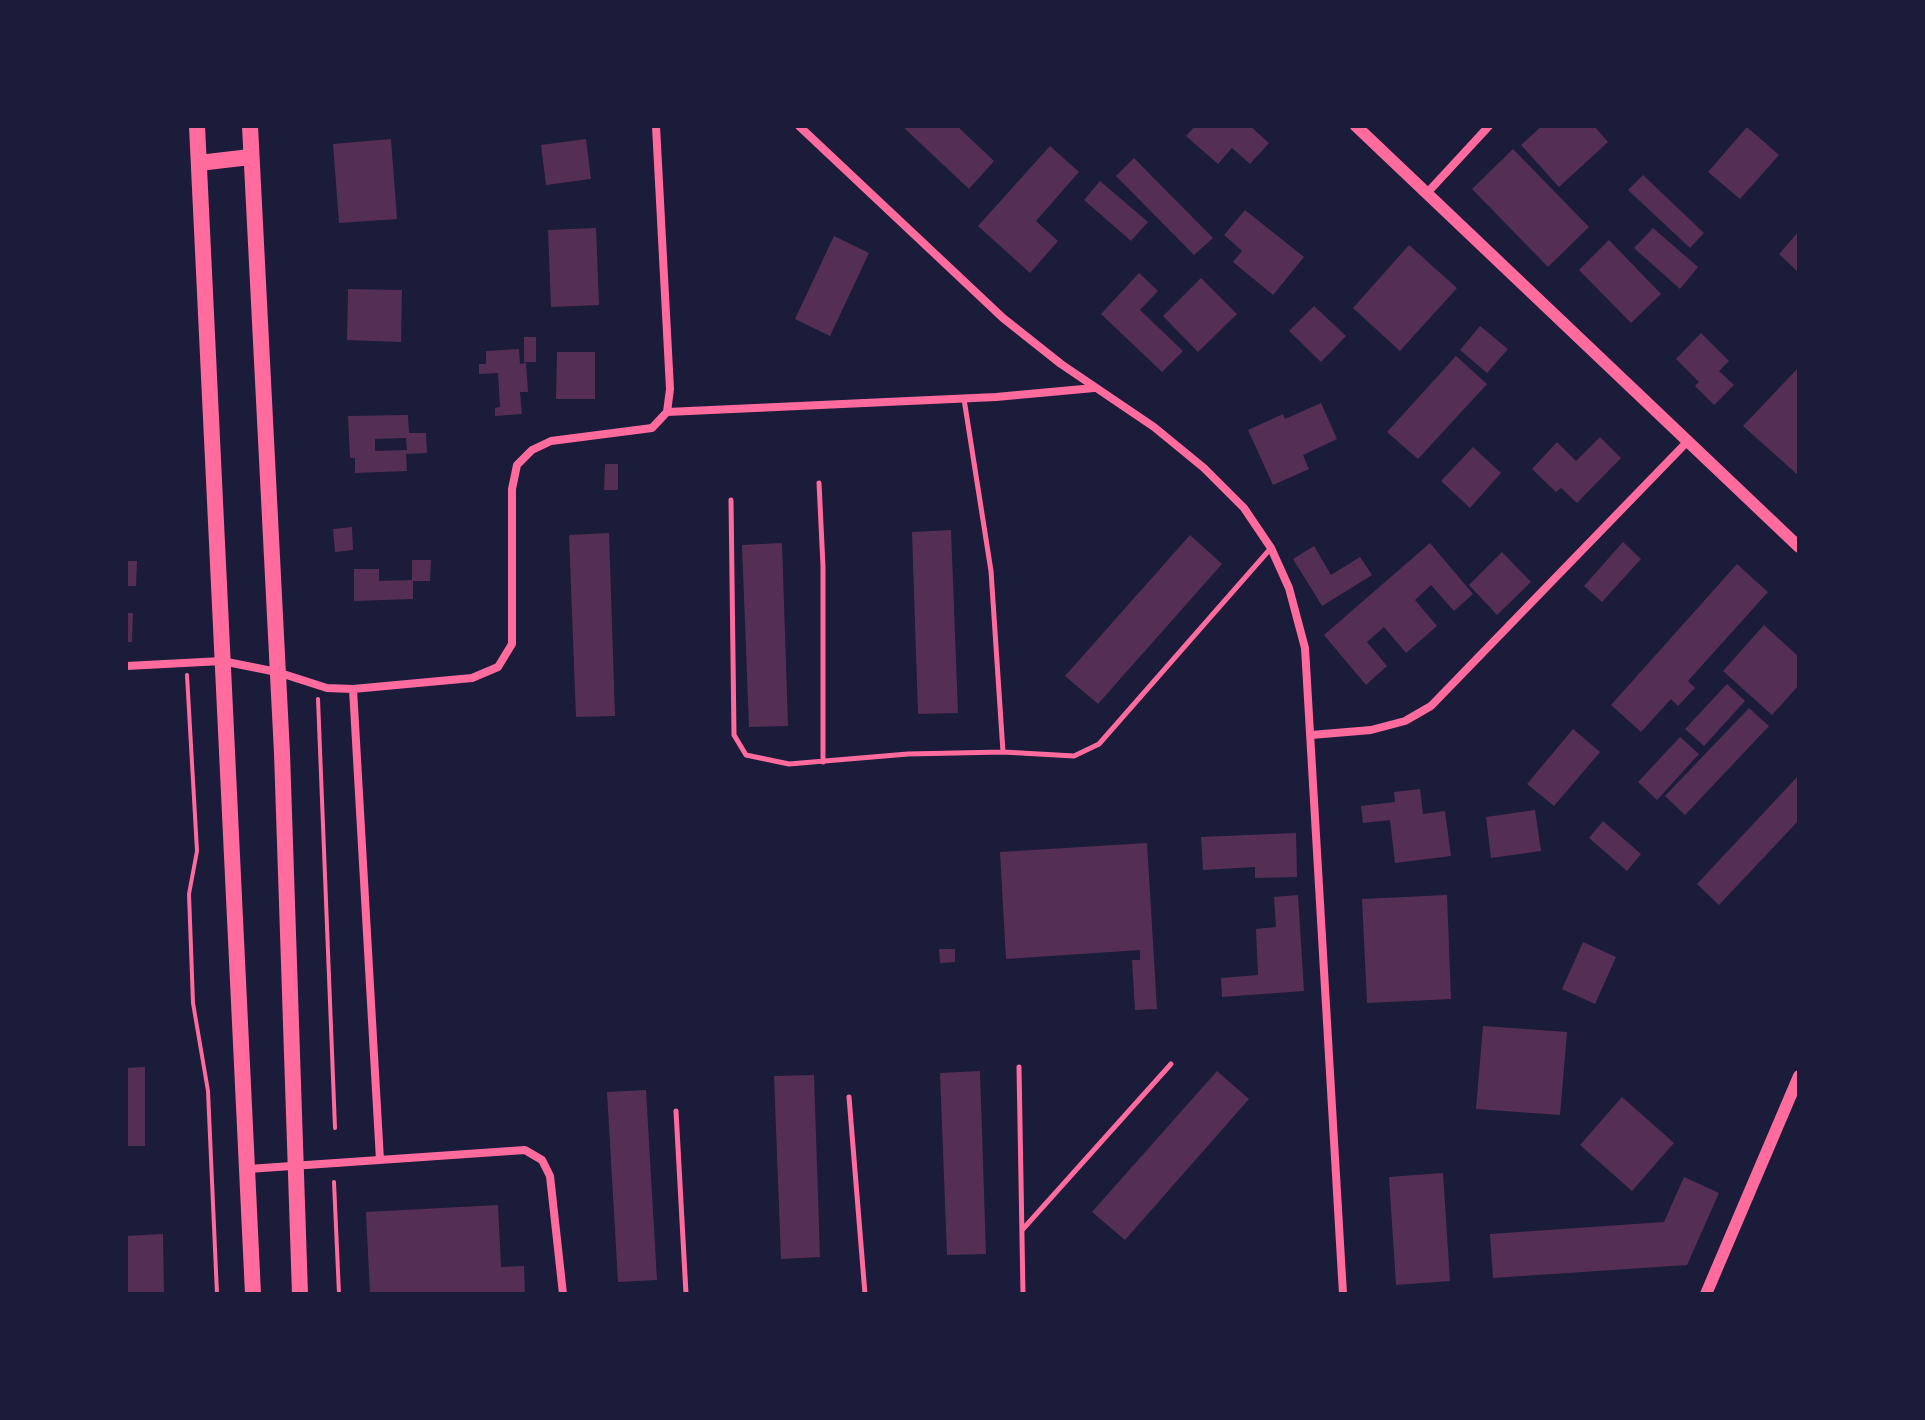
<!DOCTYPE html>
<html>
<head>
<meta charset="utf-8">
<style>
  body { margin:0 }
  #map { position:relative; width:1925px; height:1420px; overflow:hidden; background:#1b1b3a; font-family:Arial,sans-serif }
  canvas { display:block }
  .frame { position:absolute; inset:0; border:128px solid #1b1b3a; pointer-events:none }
</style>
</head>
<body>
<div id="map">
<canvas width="1925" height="1420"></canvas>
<div class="frame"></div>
</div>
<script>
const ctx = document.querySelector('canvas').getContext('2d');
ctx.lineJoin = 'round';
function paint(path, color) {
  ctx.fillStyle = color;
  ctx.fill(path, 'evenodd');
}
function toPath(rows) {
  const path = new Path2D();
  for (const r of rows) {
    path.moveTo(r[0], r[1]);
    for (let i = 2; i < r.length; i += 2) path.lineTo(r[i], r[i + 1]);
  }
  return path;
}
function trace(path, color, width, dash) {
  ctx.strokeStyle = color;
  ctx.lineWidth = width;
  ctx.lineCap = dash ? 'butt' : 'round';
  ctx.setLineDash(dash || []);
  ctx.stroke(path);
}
const building = toPath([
  [902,126,957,126,994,161,969,189],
  [1195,126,1250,126,1269,143,1250,164,1232,148,1218,164,1186,136],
  [1542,126,1594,126,1608,142,1559,187,1521,145],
  [1747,127,1779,155,1740,199,1708,172],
  [391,139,397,219,339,223,333,144],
  [586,139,591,179,546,185,541,145],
  [1050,146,1079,172,1036,221,1058,241,1030,273,978,226],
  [1513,149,1589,227,1548,267,1472,189],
  [1134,158,1213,238,1194,255,1116,176],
  [1643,175,1704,233,1690,248,1628,190],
  [1100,181,1148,222,1131,241,1084,200],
  [1245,210,1304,257,1273,295,1233,262,1242,251,1224,235],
  [596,228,599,305,551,307,548,230],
  [1653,228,1698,267,1680,289,1634,248],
  [1799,231,1799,273,1779,254],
  [834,236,869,253,830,336,795,319],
  [1609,240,1661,294,1631,323,1579,270],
  [1409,245,1457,288,1400,351,1353,308],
  [1139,273,1158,291,1140,310,1183,351,1162,372,1101,314],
  [1201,278,1237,314,1198,352,1163,316],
  [348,289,402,290,401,342,347,340],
  [1314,306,1346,336,1321,362,1289,331],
  [1480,326,1508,349,1487,373,1460,350],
  [1701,333,1729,361,1719,371,1734,385,1714,405,1695,386,1699,382,1676,359],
  [524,337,536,337,536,362,524,362],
  [519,349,520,364,526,363,528,392,520,392,522,414,495,416,495,408,500,407,498,373,479,374,479,364,486,364,486,351],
  [557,352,595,352,595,399,556,399],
  [1456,356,1487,384,1418,459,1387,432],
  [1799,367,1799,476,1743,426],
  [1321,403,1337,439,1303,455,1309,469,1273,485,1248,430,1283,414,1285,419],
  [408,415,409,433,426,433,427,453,406,454,407,471,355,473,355,458,350,458,348,416],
  [406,438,407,450,375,451,375,439],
  [1600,437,1621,458,1577,503,1561,488,1556,492,1532,469,1557,442,1576,461],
  [1473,447,1501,473,1470,508,1441,481],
  [605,464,618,464,618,490,604,490],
  [352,527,353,550,335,552,333,529],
  [951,530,958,713,918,714,912,532],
  [609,533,615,716,576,717,569,535],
  [1190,535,1222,564,1098,704,1065,676],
  [1623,542,1641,559,1602,602,1584,586],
  [782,543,788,726,749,727,742,545],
  [1430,543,1473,594,1454,611,1431,585,1415,600,1437,626,1406,653,1384,627,1367,642,1387,666,1366,685,1324,635],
  [1314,546,1331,575,1360,557,1372,575,1322,606,1293,559],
  [1502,552,1531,582,1497,615,1469,585],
  [412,560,431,560,430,581,413,581,413,599,354,601,354,569,379,569,379,581,412,580],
  [126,561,137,561,136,586,126,586],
  [1737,564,1768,592,1688,681,1695,688,1678,706,1671,699,1641,732,1611,705],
  [126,613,133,613,132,642,126,642],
  [1764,625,1799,657,1799,685,1772,715,1723,671],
  [1727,684,1745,701,1704,746,1685,729],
  [1749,708,1769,726,1685,815,1665,796],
  [1573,729,1600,752,1554,806,1527,784],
  [1680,737,1699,754,1657,800,1638,782],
  [1799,775,1799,820,1719,905,1697,884],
  [1420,789,1423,814,1445,811,1451,856,1395,863,1390,820,1363,823,1361,806,1395,802,1394,792],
  [1535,810,1541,851,1491,858,1486,817],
  [1603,821,1641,854,1627,871,1589,838],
  [1296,833,1297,877,1255,878,1255,867,1203,870,1201,837],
  [1147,843,1157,1009,1135,1010,1132,960,1140,960,1140,950,1006,959,1000,852],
  [1298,895,1304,991,1222,997,1221,978,1258,975,1256,929,1276,927,1274,897],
  [1447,895,1451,999,1367,1003,1362,899],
  [1583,942,1616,957,1595,1004,1562,989],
  [939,949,955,949,955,962,940,963],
  [1483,1026,1567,1032,1560,1115,1476,1109],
  [145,1067,145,1146,126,1146,126,1068],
  [980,1071,986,1254,947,1255,940,1073],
  [1217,1071,1249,1099,1125,1240,1092,1212],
  [814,1075,820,1257,781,1259,774,1076],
  [646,1090,657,1280,618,1282,607,1092],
  [1622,1097,1674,1143,1632,1191,1580,1145],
  [1443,1173,1450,1281,1396,1285,1389,1177],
  [1684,1177,1719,1193,1687,1265,1493,1278,1490,1234,1664,1222],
  [498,1205,501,1267,524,1266,525,1294,370,1294,366,1212],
  [163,1234,164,1294,126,1294,126,1236]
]);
const path = toPath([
  [187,675,197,851,189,894,193,1003,208,1091,217,1294],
  [318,699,335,1128],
  [334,1182,339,1294]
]);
const service = toPath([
  [964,399,991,571,1003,752],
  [819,483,823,566,823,762],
  [731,500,734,735,746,755,789,764,908,754,1003,752,1074,756,1099,744,1271,548],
  [1019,1067,1023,1294],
  [849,1097,865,1294],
  [676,1111,686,1294],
  [1023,1229,1171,1064]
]);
const minor = toPath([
  [799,126,1003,318,1061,364,1154,427,1204,468,1244,508,1271,548,1289,588,1305,648,1343,1294],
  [1428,192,1489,126],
  [667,412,996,397,1094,388],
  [126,666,222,661,277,672,327,688,353,689,472,678,498,667,512,644,512,489,517,465,532,450,551,441,652,428,667,412,670,389,656,126],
  [353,689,380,1160],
  [1311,735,1371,730,1405,721,1431,706,1687,442],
  [248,1169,525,1150,542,1160,550,1176,563,1294]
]);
const tertiary = toPath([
  [1356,126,1799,547],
  [1706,1294,1799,1076]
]);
const primary = toPath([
  [197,126,253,1294],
  [250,126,282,753,300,1294],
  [199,163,250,157]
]);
paint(building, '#542f53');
trace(path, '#ff6b9d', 4);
trace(service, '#ff6b9d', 5);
trace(minor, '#ff6b9d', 8);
trace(tertiary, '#ff6b9d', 12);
trace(primary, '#ff6b9d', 16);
</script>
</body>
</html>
